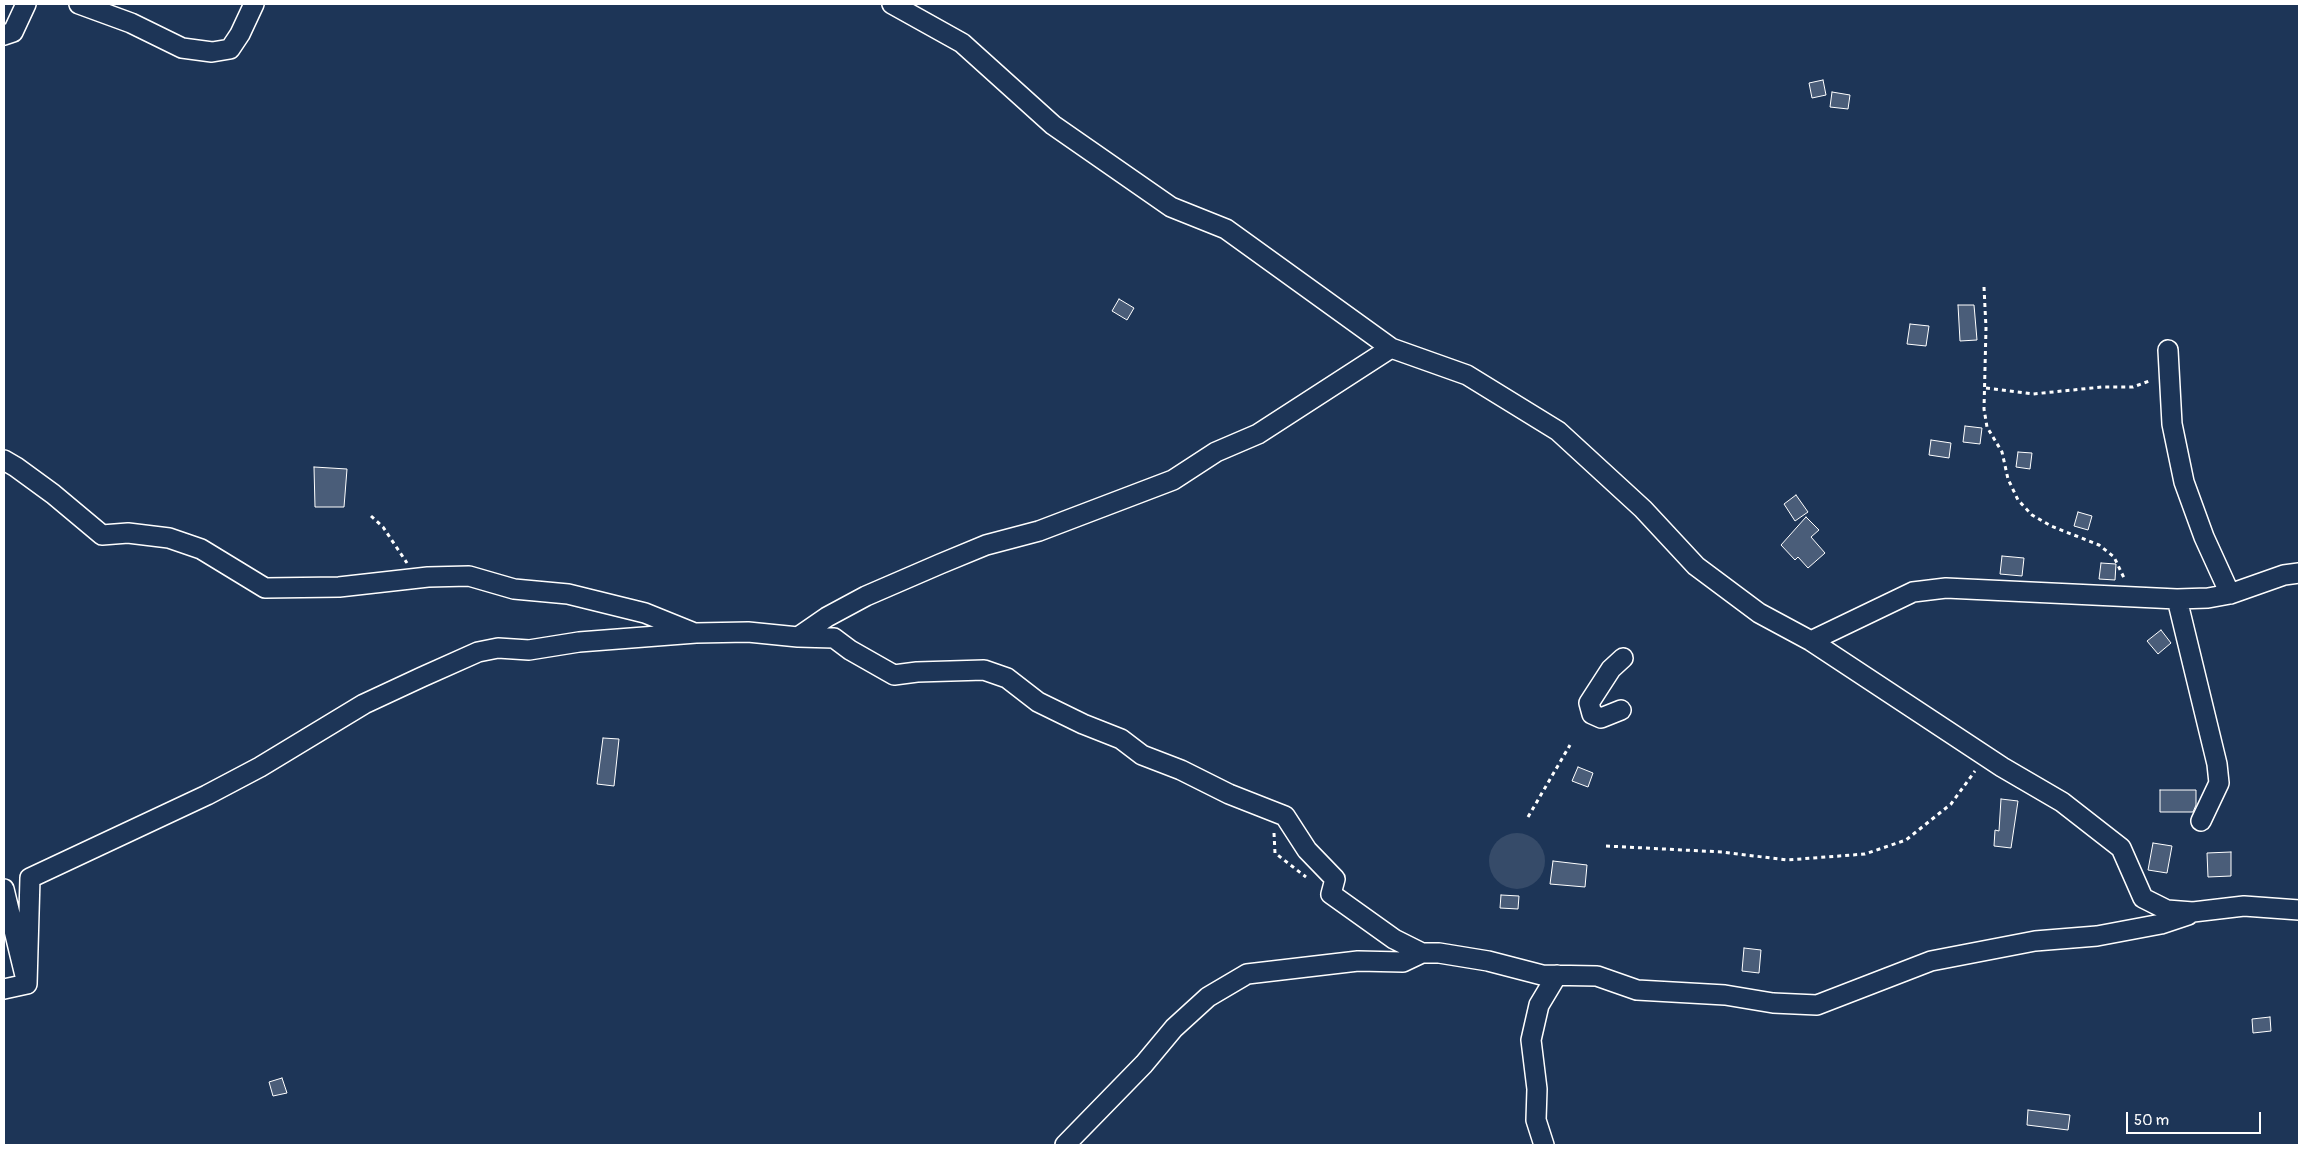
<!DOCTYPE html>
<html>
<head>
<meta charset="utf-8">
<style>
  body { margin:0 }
  #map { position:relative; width:2303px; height:1149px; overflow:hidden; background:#1d3557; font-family:Pangolin,sans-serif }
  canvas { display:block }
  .frame { position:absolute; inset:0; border:5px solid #fff; pointer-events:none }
  .scale { position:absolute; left:2126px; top:1112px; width:135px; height:22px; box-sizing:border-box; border:2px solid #fff; border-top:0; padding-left:6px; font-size:15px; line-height:18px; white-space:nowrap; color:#fff; -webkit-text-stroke:4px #1d3557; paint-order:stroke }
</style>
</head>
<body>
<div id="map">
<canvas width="2303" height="1149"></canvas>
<div class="frame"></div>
<div class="scale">50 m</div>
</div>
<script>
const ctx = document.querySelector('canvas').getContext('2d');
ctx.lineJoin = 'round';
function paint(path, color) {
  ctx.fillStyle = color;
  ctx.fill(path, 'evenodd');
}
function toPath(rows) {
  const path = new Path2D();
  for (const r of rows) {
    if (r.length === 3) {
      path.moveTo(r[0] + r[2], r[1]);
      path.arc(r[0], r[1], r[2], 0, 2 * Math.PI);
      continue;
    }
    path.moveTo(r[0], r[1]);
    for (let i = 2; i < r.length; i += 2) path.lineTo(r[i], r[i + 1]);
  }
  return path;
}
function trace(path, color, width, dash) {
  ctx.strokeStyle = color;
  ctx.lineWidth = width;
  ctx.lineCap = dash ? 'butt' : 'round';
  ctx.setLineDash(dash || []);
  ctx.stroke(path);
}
const green = toPath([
  [1517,861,28]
]);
const building = toPath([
  [1823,80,1826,95,1812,98,1809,83,1823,80],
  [1832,92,1850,95,1848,109,1830,107,1832,92],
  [1119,299,1134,308,1127,320,1112,311,1119,299],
  [1958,305,1974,305,1977,340,1960,341,1958,305],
  [1910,324,1929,326,1926,346,1907,344,1910,324],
  [1965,426,1982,428,1980,444,1963,442,1965,426],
  [1931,440,1951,443,1949,458,1929,455,1931,440],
  [2018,452,2032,453,2030,469,2016,467,2018,452],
  [314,467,347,469,344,507,315,507,314,467],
  [1796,495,1808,512,1795,521,1784,504,1796,495],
  [2078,512,2092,516,2088,530,2074,526,2078,512],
  [1806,517,1819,530,1811,537,1825,553,1808,568,1798,557,1795,560,1781,545,1806,517],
  [2002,556,2024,558,2022,576,2000,574,2002,556],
  [2101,563,2116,564,2115,580,2099,579,2101,563],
  [2161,630,2171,643,2158,654,2147,641,2161,630],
  [603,738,619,739,614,786,597,784,603,738],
  [1578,767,1593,773,1588,787,1572,781,1578,767],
  [2160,790,2196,790,2196,805,2193,812,2160,812,2160,790],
  [2001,799,2018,801,2011,848,1994,846,1995,830,1999,831,2001,799],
  [2153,843,2172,846,2167,873,2148,870,2153,843],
  [2231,852,2231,876,2208,877,2207,853,2231,852],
  [1553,861,1587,865,1585,887,1550,884,1553,861],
  [1501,895,1519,896,1518,909,1500,908,1501,895],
  [1744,948,1761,950,1759,973,1742,971,1744,948],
  [2270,1017,2271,1031,2253,1033,2252,1019,2270,1017],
  [282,1078,287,1093,273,1096,269,1082,282,1078],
  [2028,1110,2070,1115,2068,1130,2027,1125,2028,1110]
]);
const path = toPath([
  [1984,287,1986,328,1984,409,1987,427,2002,452,2008,479,2018,500,2032,515,2051,526,2099,545,2114,557,2125,580],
  [1986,388,2033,394,2102,387,2133,387,2152,380],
  [371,516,383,527,407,563],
  [1528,817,1570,745],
  [1274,833,1275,853,1306,877],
  [1606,846,1722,852,1787,860,1865,854,1906,840,1951,804,1975,771]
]);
const minor = toPath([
  [79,4,131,23,182,48,212,52,230,49,240,34,254,4],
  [892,4,962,43,1053,125,1171,207,1226,229,1391,348,1467,375,1558,431,1643,509,1696,566,1759,613,1811,641,2002,767,2062,802,2121,848,2143,898,2167,910,2193,912,2244,906,2299,910],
  [4,35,13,32,26,4],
  [2168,350,2172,424,2184,482,2204,537,2230,594],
  [4,460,16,467,53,494,102,535,128,533,169,538,201,549,265,588,339,587,428,577,469,576,514,589,568,594,645,613,692,632],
  [2177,599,2217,764,2219,783,2201,821],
  [798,637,834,638,850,650,894,675,917,672,984,670,1007,678,1038,702,1083,724,1121,739,1142,755,1181,770,1229,794,1285,816,1307,850,1335,879,1331,894,1394,939,1422,953],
  [1811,641,1913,592,1946,588,2177,599,2208,598,2230,594,2284,575,2299,573],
  [1621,710,1601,718,1592,714,1589,703,1611,669,1623,658],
  [4,889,27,984,4,989],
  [27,984,30,878,207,795,260,767,364,704,422,677,478,652,498,648,529,650,579,642,696,633,748,632,798,637,827,617,866,596,940,564,986,545,1039,531,1173,480,1216,452,1258,434,1391,348],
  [1065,1145,1144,1064,1174,1028,1208,997,1247,974,1358,961,1403,962,1422,953,1439,953,1488,961,1542,975,1597,976,1637,990,1725,995,1773,1003,1817,1005,1931,961,2035,941,2097,936,2161,924,2188,915],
  [1544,1145,1536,1120,1537,1089,1531,1040,1539,1005,1557,975]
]);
paint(green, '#364b69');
paint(building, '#4a5d79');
trace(building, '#fff', 1);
trace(minor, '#fff', 22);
trace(path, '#fff', 3, [4, 4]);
trace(minor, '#1d3557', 19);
</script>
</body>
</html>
